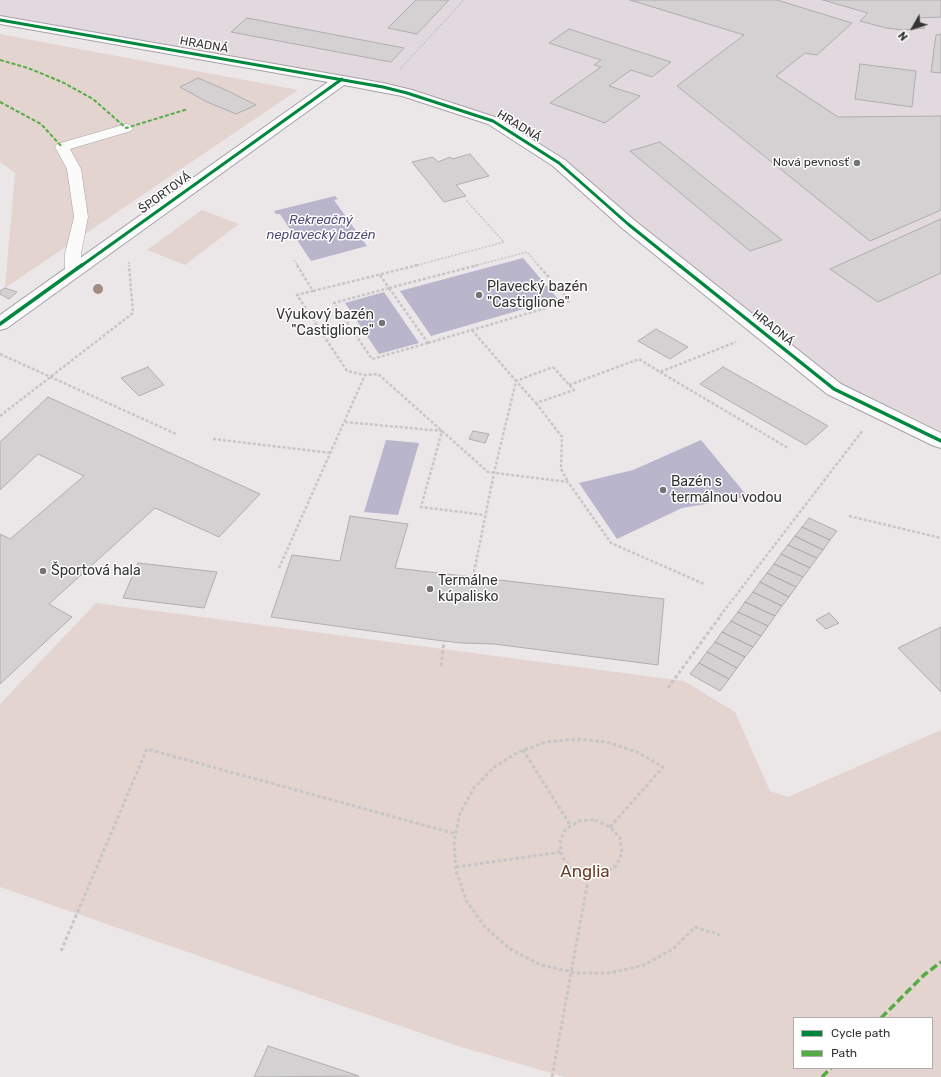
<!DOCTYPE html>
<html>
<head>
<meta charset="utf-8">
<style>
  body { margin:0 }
  #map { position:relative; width:941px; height:1077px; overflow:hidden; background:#ebe7e9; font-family:Rubik,sans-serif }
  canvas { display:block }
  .legend { position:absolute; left:793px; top:1017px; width:140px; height:52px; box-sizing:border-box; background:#fff; border:1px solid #afadae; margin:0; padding:5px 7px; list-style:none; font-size:12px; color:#363334 }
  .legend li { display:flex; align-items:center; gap:8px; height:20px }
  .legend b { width:20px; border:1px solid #afadae }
  .north { position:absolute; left:893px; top:8px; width:40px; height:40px; -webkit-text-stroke:3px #fff; paint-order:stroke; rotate:231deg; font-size:11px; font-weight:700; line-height:16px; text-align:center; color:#363334 }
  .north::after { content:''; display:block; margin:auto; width:14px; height:18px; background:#363334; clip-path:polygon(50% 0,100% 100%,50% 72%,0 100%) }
</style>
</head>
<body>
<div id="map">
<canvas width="941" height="1077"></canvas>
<ul class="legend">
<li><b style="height:5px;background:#00873e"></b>Cycle path</li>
<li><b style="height:5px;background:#55ac45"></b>Path</li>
</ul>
<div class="north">N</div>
</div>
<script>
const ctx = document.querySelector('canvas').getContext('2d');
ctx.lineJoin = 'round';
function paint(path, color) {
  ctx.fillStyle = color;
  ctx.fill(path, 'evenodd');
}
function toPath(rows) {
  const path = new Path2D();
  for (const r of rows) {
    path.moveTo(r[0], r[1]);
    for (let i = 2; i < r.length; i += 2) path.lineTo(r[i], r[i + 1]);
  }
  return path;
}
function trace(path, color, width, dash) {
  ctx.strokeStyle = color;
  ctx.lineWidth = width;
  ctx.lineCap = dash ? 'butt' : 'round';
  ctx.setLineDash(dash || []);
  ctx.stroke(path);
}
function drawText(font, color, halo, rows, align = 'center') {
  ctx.font = font + ' Rubik,sans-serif';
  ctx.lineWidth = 3;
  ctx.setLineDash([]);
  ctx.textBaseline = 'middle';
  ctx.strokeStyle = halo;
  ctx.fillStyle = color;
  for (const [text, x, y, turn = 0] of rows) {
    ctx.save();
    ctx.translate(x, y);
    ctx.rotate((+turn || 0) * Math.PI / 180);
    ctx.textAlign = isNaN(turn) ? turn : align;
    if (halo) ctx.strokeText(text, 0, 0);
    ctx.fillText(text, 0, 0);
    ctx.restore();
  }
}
const built = toPath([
  [0,0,941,0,941,441,834,389,559,163,493,121,407,93,0,20]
]);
const green = toPath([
  [0,34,298,90,5,288,15,173,0,162],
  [202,210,239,224,185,265,147,250],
  [96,603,684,681,735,712,770,791,788,797,941,730,941,1077,565,1077,458,1046,0,887,0,704],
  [794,1018,932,1018,932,1068,794,1068]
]);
const water = toPath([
  [335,196,338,199,334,200,367,246,311,261,280,214,276,214,274,211],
  [523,258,558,299,431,336,400,291],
  [384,292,419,343,379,354,345,303],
  [386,440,419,443,398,515,364,512],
  [701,440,748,497,682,508,617,539,579,483,633,470]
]);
const building = toPath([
  [416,0,449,0,417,34,388,28,416,0],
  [630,0,777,0,852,23,817,55,805,53,776,76,838,117,941,116,941,210,870,241,677,86,744,35,630,0],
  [823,0,941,0,941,17,917,18,925,28,903,30,886,28,860,21,868,13,823,0],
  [247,18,404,48,391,62,231,32,247,18],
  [569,29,671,62,652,77,631,70,609,86,640,96,605,123,550,103,601,67,594,65,601,60,549,43,569,29],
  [941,34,941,73,931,72,936,35,941,34],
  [860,64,916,71,912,107,855,99,860,64],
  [198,78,228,91,256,105,236,114,207,102,180,87,198,78],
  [660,142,782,240,750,251,630,151,660,142],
  [470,154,489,176,456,185,466,196,444,202,412,162,433,157,438,162,450,157,452,159,470,154],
  [941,219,941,273,878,302,830,269,941,219],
  [5,288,17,292,9,299,0,294,0,291,5,288],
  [656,329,688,347,670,359,638,341,656,329],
  [148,367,164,385,139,396,121,378,148,367],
  [723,367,828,426,806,445,700,384,723,367],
  [48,397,260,494,219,537,155,508,49,604,72,617,0,684,0,534,10,539,84,476,38,454,0,490,0,442,48,397],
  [473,431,489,434,485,443,469,439,473,431],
  [350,516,408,524,395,568,664,599,658,665,494,644,461,643,428,639,271,617,292,555,340,561,350,516],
  [809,518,837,531,830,540,802,527,809,518],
  [802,527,830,540,823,550,795,536,802,527],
  [795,536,823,550,817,558,788,545,795,536],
  [788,545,817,558,810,568,781,554,788,545],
  [781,554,810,568,803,577,774,564,781,554],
  [138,563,217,572,204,608,123,598,138,563],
  [774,564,803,577,796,587,767,573,774,564],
  [767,573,796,587,789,597,760,582,767,573],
  [760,582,789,597,782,606,753,592,760,582],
  [753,592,782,606,775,616,745,602,753,592],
  [745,602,775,616,768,626,738,612,745,602],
  [738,612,768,626,761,636,731,621,738,612],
  [829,613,839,623,826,629,816,620,829,613],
  [731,621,761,636,753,647,722,632,731,621],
  [941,627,941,692,898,648,941,627],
  [722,632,753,647,745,657,715,642,722,632],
  [715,642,745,657,737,668,707,652,715,642],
  [707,652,737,668,729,679,699,663,707,652],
  [699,663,729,679,720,691,690,674,699,663],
  [268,1046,320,1063,359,1076,254,1077,268,1046]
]);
const pathFar2 = toPath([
  [400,69,464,0],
  [294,260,298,266],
  [129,262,129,266],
  [414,266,504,242,466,200],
  [474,266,527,252,539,266]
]);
const pathFar1 = toPath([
  [297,265,313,291,297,295,347,371,365,375],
  [380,275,389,288],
  [389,288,428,343],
  [389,288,334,303,372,359,428,343],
  [389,288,478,265],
  [313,291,418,265],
  [472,330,516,381],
  [428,343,570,301,538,265],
  [0,354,176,434],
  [553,367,574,390,536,403,516,381,553,367],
  [660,372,788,448],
  [569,385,639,359,660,372,736,342],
  [536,403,562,437,561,469,568,482],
  [0,416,133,313,129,265],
  [345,422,442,431,421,507,485,515],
  [213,439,331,453],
  [849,516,941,538],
  [279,568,365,375,378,374,488,472,568,482,611,543,704,584],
  [473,577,494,473,516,381],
  [720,616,863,430]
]);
const path = toPath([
  [441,666,444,641],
  [668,688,721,615],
  [523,750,571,826],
  [595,820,610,827,620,838,622,853,616,866,603,874,586,875,571,869,562,856,560,841,566,829,579,821,595,820],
  [610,827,663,767,637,752,607,742,577,739,546,742,518,752,494,767,474,788,460,813,454,841,456,871,466,900,484,926,510,949,541,965,576,973,611,973,644,965,673,949,695,927,720,935],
  [456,867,561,852],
  [61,951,147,749,456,834],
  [552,1077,589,875]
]);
const service = toPath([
  [126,124,131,125,133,128,131,131,70,149,81,169,88,217,81,254,81,271,78,274,73,276,68,274,65,271,65,254,74,217,67,169,55,147,57,144,126,124]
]);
const minor = toPath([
  [0,16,383,83,412,90,498,118,565,160,634,220,841,384,941,433,941,448,934,446,827,394,622,228,553,166,488,124,402,96,344,85,7,328,0,330,0,315,328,82,0,24,0,16]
]);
const quietFar1 = toPath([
  [0,60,28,68,62,82,93,99,126,128,188,109],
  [0,102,41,124,62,147]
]);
const quiet = toPath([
  [881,1018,924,975,941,962],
  [822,1077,831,1068]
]);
const cyclewayFar1 = toPath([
  [0,20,383,87,407,93,493,121,559,163,628,224,680,266],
  [81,266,342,79]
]);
const cycleway = toPath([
  [679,265,834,389,941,441],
  [0,324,82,265]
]);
const trees = [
  [98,289]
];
const markers = [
  [857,163,4,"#757273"],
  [479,295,4,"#757273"],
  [382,323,4,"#757273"],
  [663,490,4,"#757273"],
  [43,571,4,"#757273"],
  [430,589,4,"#757273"]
];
const farStreetnames = [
  ["HRADNÁ",204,45,10],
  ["HRADNÁ",519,126,31],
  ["ŠPORTOVÁ",165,193,-36],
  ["HRADNÁ",773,328,39]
];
const farPoinames = [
  ["Nová pevnosť",849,163]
];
const farWaternames = [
  ["Rekreačný",321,220],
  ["neplavecký bazén",321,235]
];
const poiNames = [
  ["Plavecký bazén",487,287],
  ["\"Castiglione\"",487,303],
  ["Výukový bazén",374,315,"right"],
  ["\"Castiglione\"",374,331,"right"],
  ["Bazén s",671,482],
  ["termálnou vodou",671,498],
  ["Športová hala",51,571],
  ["Termálne",438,581],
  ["kúpalisko",438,597]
];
const nearParknames = [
  ["Anglia",585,872]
];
paint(built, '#e2d9de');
paint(green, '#e4d4cf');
paint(water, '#b9b5ca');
paint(building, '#d3d1d2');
trace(building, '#afadae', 1);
trace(service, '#a5a2a4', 1);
trace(minor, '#a5a2a4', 2);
trace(pathFar2, '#c7c6c6', 1.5, [2, 1.5]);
trace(pathFar1, '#c7c6c6', 2.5, [3, 2]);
trace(path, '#c7c6c6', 3, [3.5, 2.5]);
paint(service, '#fcfbfc');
paint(minor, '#fcfbfc');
trace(quietFar1, '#55ac45', 2, [4, 2]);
trace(quiet, '#55ac45', 3.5, [8, 3.5]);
trace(cyclewayFar1, '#00873e', 3);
trace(cycleway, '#00873e', 3.5);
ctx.fillStyle = '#a58a80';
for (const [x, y] of trees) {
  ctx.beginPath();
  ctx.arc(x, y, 5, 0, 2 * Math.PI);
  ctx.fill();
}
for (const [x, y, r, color] of markers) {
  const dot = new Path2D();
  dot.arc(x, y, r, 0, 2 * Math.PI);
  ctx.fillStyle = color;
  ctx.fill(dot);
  trace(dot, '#fff', 1.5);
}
drawText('12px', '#363334', '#fff', farStreetnames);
drawText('12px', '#363334', '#fff', farPoinames, 'right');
drawText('italic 13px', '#534b78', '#fff', farWaternames);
drawText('14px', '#363334', '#fff', poiNames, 'left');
drawText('17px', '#6c3e2a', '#fff', nearParknames);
</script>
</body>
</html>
